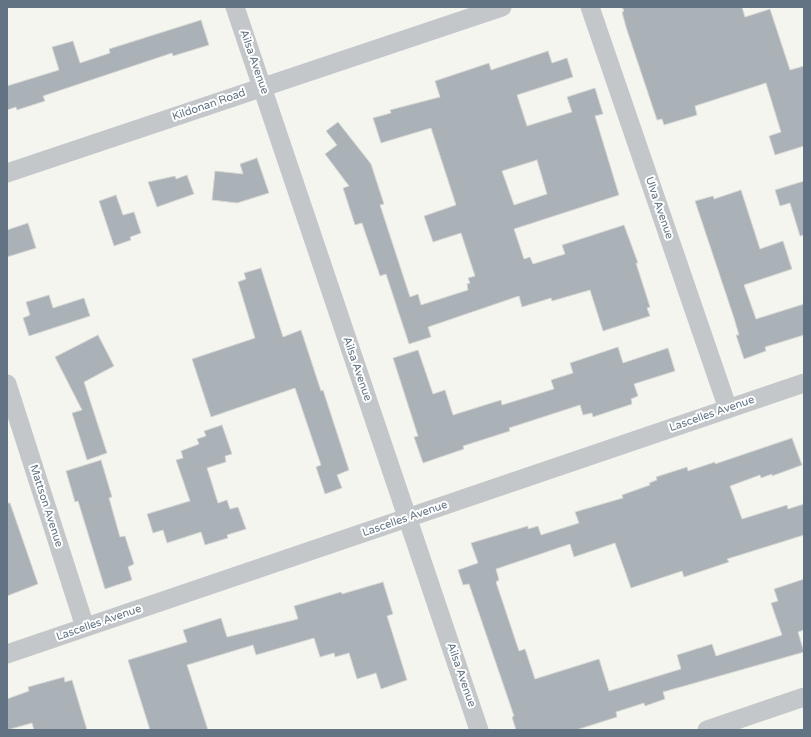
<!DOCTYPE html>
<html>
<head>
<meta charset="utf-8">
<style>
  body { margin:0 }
  #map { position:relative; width:811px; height:737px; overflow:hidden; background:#f5f5f0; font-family:"Varela Round",sans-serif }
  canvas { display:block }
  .frame { position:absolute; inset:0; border:8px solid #627483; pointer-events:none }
</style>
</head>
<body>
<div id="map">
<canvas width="811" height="737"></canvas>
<div class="frame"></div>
</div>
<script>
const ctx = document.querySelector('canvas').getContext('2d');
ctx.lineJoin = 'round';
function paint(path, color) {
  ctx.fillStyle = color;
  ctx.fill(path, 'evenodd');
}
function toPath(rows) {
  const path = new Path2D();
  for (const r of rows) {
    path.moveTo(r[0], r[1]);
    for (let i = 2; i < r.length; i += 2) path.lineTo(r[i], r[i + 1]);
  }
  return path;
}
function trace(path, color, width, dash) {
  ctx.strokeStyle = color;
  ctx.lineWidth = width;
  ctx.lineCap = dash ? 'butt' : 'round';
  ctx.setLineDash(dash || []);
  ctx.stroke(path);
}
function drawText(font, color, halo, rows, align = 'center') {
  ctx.font = font + ' "Varela Round",sans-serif';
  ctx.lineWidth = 4;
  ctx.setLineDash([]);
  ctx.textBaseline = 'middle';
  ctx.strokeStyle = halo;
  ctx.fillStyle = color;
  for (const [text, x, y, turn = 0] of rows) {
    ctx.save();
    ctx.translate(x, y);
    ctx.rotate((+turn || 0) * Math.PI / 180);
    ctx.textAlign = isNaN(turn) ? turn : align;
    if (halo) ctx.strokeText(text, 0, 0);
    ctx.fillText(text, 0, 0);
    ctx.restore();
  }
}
const building = toPath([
  [622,7,742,7,745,17,770,9,790,70,804,66,804,146,775,155,769,136,781,132,766,83,695,106,697,115,664,125,662,119,657,120,626,27,622,12,624,11,622,7],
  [201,20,209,45,173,56,172,53,43,96,45,101,17,110,16,107,7,110,7,86,59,70,52,47,73,41,80,63,110,53,109,49,201,20],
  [548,51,552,63,567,58,573,77,517,95,527,126,572,112,567,97,595,88,603,114,595,116,619,195,514,229,524,259,530,257,533,264,565,254,562,245,624,225,638,263,636,263,650,307,647,308,650,316,603,331,590,290,552,301,551,298,522,307,519,296,428,327,431,337,409,344,386,274,380,276,362,223,355,225,343,188,349,186,325,154,337,145,326,131,338,122,371,164,384,204,380,205,410,297,418,294,421,305,468,290,467,284,470,283,468,278,475,276,461,233,433,242,424,216,456,205,431,128,381,143,373,118,391,113,390,110,440,97,435,81,489,63,491,70,548,51],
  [537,160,547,194,514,205,502,171,537,160],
  [257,158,269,193,237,203,212,200,215,171,243,174,240,164,257,158],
  [187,175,194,194,157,207,148,182,175,176,176,179,187,175],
  [804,181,804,235,800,236,790,203,780,206,775,190,804,181],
  [741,190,760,249,783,241,792,269,744,285,756,319,804,304,804,335,765,347,766,351,744,359,736,335,739,335,734,318,695,201,713,196,714,199,741,190],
  [116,195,123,215,134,212,141,233,130,237,131,240,114,246,99,201,116,195],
  [28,223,36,248,7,257,7,230,28,223],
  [261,268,283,337,301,330,321,391,323,390,349,470,337,475,342,488,325,494,316,467,321,465,295,388,211,417,192,359,255,338,238,282,246,279,244,273,261,268],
  [49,295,53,308,84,298,90,316,29,336,23,318,30,315,26,302,49,295],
  [98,335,114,366,84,382,107,453,87,460,72,413,82,410,55,357,98,335],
  [618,347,623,363,668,348,675,371,634,384,638,396,631,399,632,404,593,417,592,413,583,415,580,405,509,428,510,431,463,446,464,449,423,463,414,437,418,436,393,358,418,350,433,394,445,390,453,415,501,400,502,405,554,389,551,380,573,373,570,363,618,347],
  [222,425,232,454,225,456,226,462,207,468,218,503,227,500,230,509,238,507,246,529,227,535,228,538,205,545,201,532,167,543,163,530,153,533,147,514,190,501,176,460,183,458,181,451,199,444,197,439,206,436,204,431,222,425],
  [792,438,802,465,772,476,772,474,761,478,760,475,730,486,742,519,787,505,788,509,804,504,804,535,727,559,729,562,684,577,682,571,631,588,615,543,574,557,570,544,496,569,499,580,496,582,519,651,525,649,535,679,599,659,609,691,681,669,677,655,712,644,716,656,782,635,771,603,778,601,774,589,804,579,804,630,798,632,804,652,663,692,665,699,645,706,644,703,616,712,617,717,576,730,516,730,512,717,514,716,469,584,463,585,458,570,478,563,471,543,528,526,528,529,538,526,541,535,579,523,575,512,623,498,622,495,650,485,649,483,657,480,656,477,687,467,688,471,715,462,715,464,792,438],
  [101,460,112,497,109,498,120,537,125,536,134,564,128,567,132,580,105,589,78,501,75,502,66,471,101,460],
  [7,503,10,503,38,584,7,596,7,503],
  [383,582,393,614,387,616,407,680,381,689,376,673,357,679,349,653,335,657,334,653,320,657,314,638,256,655,253,645,187,665,208,730,150,730,128,660,187,642,183,630,221,618,227,637,298,619,294,606,341,592,342,594,383,582],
  [64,677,65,682,72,680,87,730,34,730,32,723,7,730,7,699,29,691,28,687,64,677]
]);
const minor = toPath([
  [235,7,479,730],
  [590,7,728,409],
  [7,173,502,7],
  [7,384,85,627],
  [7,654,804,383],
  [707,730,804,697]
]);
const streetNames = [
  ["Ailsa Avenue",254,62,71],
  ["Kildonan Road",209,105,-19],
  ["Ulva Avenue",659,208,71],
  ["Ailsa Avenue",357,369,71],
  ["Lascelles Avenue",712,414,-19],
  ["Mattson Avenue",46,506,72],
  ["Lascelles Avenue",405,519,-19],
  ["Lascelles Avenue",99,623,-19],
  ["Ailsa Avenue",461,675,71]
];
paint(building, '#aab2b7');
trace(building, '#d6d6d3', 1);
trace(minor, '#c4c7ca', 19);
drawText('11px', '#627483', '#fff', streetNames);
</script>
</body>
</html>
